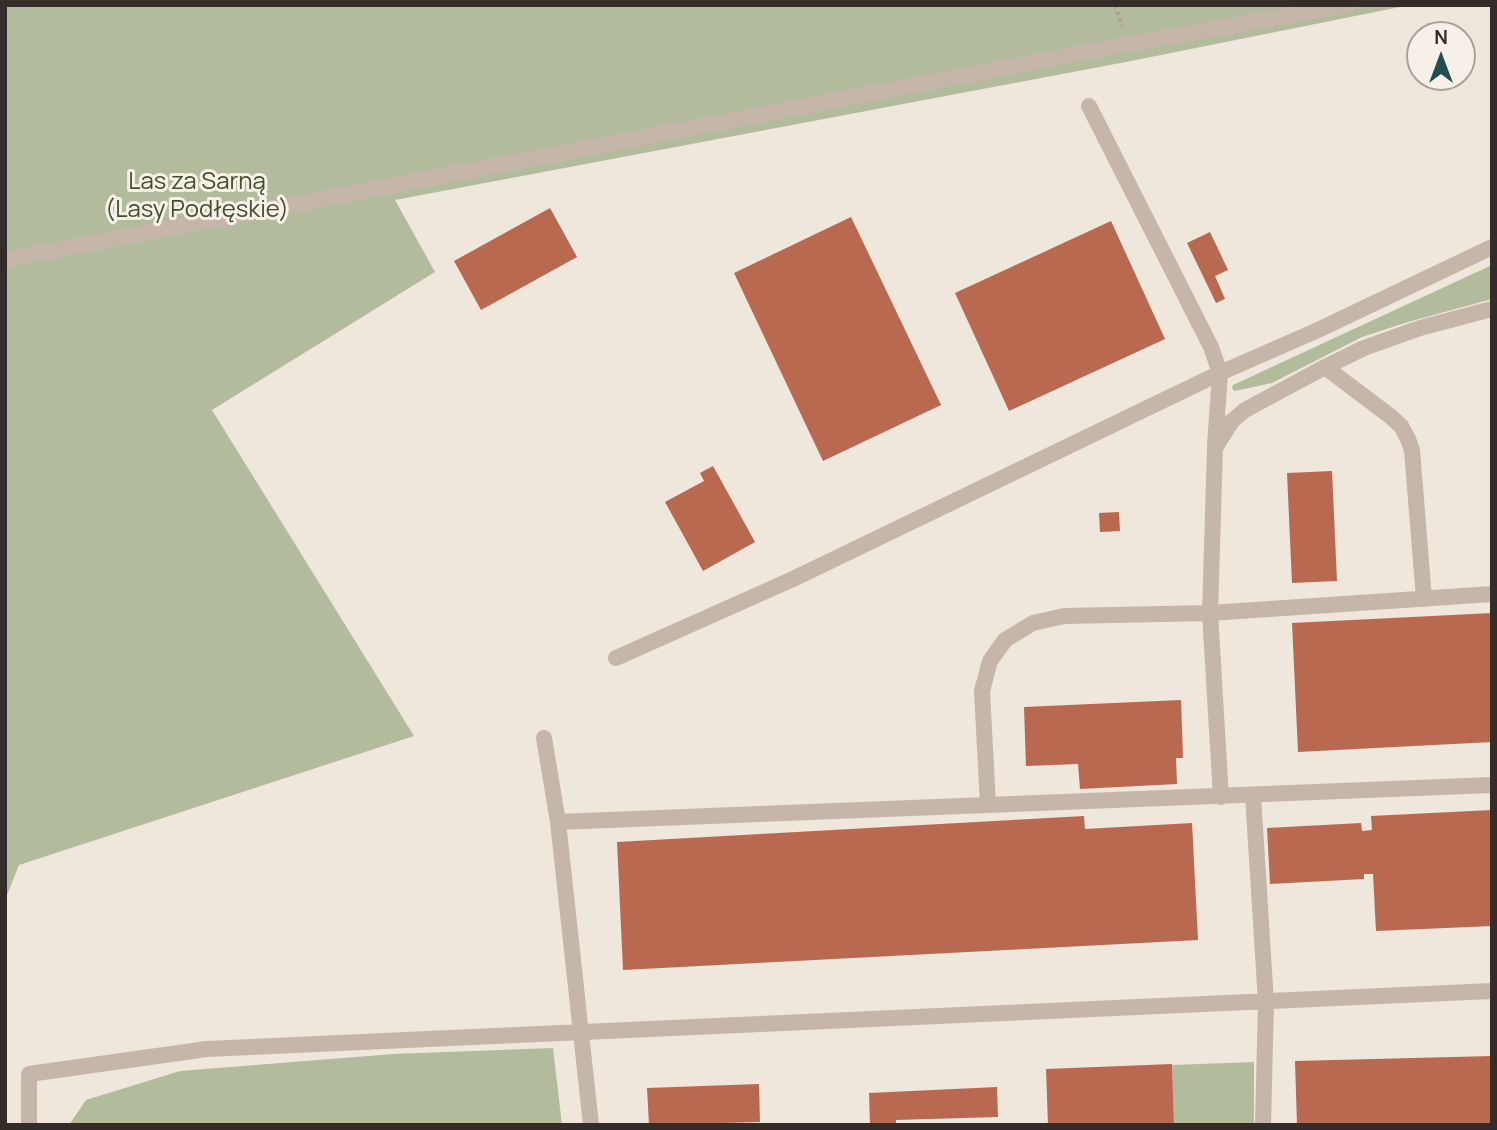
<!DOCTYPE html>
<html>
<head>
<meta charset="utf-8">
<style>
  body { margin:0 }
  #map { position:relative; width:1497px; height:1130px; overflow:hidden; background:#efe6dc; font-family:Manrope,sans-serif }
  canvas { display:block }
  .frame { position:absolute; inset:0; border:7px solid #342c28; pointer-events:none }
  .north { position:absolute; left:1406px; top:21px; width:70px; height:70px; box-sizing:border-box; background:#f7f0e8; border:2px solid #a9a29b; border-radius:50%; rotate:0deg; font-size:19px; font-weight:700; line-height:28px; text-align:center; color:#342c28 }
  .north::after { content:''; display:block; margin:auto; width:24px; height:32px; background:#224e51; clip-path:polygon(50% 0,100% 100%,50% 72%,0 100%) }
</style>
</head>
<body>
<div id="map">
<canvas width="1497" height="1130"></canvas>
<div class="frame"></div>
<div class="north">N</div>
</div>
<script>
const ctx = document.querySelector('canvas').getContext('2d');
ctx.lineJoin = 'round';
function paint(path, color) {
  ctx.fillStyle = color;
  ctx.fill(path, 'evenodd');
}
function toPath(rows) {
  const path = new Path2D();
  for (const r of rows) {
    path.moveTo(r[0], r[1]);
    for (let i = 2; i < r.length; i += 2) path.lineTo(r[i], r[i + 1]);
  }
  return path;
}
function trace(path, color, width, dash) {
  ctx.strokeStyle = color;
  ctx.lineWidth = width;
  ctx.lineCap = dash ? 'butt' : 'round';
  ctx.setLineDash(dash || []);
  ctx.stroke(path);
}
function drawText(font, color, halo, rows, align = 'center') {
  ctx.font = font + ' Manrope,sans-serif';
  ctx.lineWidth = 6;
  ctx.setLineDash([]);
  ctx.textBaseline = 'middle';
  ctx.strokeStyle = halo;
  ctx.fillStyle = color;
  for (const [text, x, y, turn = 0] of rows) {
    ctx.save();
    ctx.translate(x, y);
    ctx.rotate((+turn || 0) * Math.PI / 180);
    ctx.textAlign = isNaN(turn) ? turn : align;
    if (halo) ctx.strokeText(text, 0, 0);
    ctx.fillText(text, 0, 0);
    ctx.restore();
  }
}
const green = toPath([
  [5,5,1410,5,1131,61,395,200,435,272,212,410,414,736,19,865,5,900],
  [1492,265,1492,299,1408,322,1362,337,1272,383,1235,391,1232,389,1233,385],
  [553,1048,562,1125,69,1125,86,1100,180,1071,393,1054],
  [1254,1062,1254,1125,1174,1125,1172,1065]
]);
const building = toPath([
  [550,208,577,257,481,310,454,261],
  [851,217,941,405,823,461,734,273],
  [1111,221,1165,339,1009,411,955,293],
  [1210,232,1228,270,1215,276,1225,299,1216,303,1187,243],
  [713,466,755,542,703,571,665,502,704,481,700,473],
  [1332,471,1337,581,1292,583,1287,473],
  [1119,512,1120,531,1100,532,1099,513],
  [1492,613,1492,742,1298,752,1292,623],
  [1181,700,1183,758,1176,758,1177,784,1080,789,1078,764,1026,766,1024,707],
  [1492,810,1492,926,1376,931,1373,874,1364,874,1364,879,1270,884,1267,828,1361,823,1362,831,1372,830,1371,816],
  [1084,816,1085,829,1192,823,1198,940,623,970,617,842],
  [1492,1056,1492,1125,1297,1125,1295,1061],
  [1172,1064,1174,1125,1048,1125,1046,1069],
  [759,1084,760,1122,649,1125,647,1088],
  [997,1087,998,1117,896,1120,896,1125,870,1125,869,1093]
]);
const path = toPath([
  [1115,5,1122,26]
]);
const service = toPath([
  [1089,106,1211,347,1220,373,1215,445],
  [5,260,1129,44,1349,5],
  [1325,367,1390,416,1401,426,1408,439,1412,450,1424,599],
  [616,658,793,579,1220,373,1318,330,1492,247],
  [544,738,558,822],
  [1253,795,1266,1002,1263,1125],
  [1221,797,1210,613,1215,448,1232,421,1245,410,1325,367,1364,348,1420,328,1492,309],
  [988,805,982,691,990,661,1005,640,1033,623,1064,616,1210,613,1492,594],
  [29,1125,29,1074,207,1049,1492,991],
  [591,1125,558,822,1492,785]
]);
const parkNames = [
  ["Las za Sarną",197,182],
  ["(Lasy Podłęskie)",197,210]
];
paint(green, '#b2bc9d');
paint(building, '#b96950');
trace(path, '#b1a093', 4.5, [3.5, 3.5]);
trace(service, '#c6b6a9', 16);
drawText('24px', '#444f2e', '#f7f0e8', parkNames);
</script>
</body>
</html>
